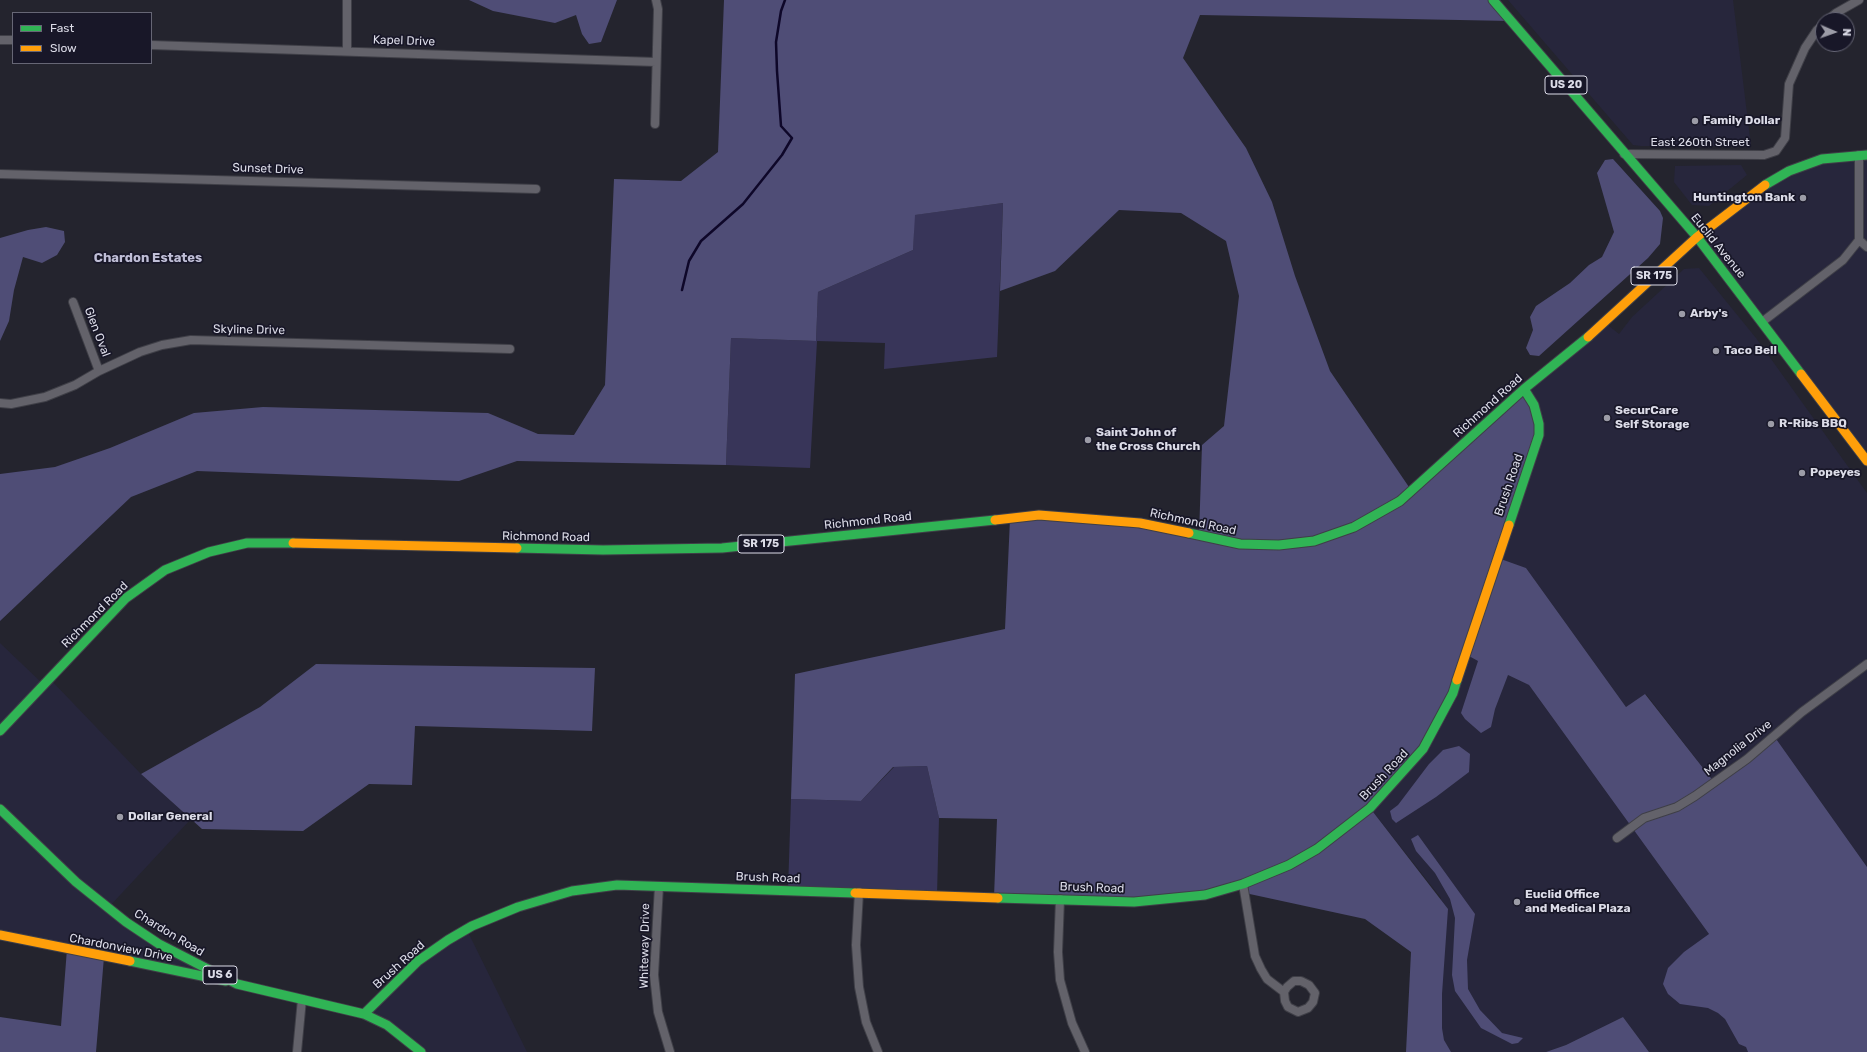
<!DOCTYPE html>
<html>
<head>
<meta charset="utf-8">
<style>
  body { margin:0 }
  #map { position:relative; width:1867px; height:1052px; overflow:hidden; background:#24242e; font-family:Rubik,sans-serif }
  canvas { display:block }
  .legend { position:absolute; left:12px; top:12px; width:140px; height:52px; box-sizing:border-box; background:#181728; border:1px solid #666675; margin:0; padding:5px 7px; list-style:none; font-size:12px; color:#dcdce8 }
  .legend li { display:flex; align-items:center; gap:8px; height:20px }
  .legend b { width:20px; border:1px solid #666675 }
  .north { position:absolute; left:1815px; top:12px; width:40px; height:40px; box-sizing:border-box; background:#181728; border:1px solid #666675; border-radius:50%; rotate:92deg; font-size:11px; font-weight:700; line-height:16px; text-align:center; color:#dcdce8 }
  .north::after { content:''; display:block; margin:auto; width:14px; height:18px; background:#9c9ca7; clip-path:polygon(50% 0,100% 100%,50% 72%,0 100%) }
</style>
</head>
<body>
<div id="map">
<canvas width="1867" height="1052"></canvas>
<ul class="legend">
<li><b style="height:5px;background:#30b455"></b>Fast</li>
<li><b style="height:5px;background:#ff9f0a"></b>Slow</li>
</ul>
<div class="north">N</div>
</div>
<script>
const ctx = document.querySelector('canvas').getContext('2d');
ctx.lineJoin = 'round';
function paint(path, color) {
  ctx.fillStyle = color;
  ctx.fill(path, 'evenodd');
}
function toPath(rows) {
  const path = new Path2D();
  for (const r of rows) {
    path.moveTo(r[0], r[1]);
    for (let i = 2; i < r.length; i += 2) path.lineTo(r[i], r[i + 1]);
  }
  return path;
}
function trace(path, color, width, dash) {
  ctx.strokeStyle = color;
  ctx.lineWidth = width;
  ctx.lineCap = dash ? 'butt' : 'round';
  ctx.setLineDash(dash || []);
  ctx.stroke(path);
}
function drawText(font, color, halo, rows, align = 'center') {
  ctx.font = font + ' Rubik,sans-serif';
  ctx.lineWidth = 3.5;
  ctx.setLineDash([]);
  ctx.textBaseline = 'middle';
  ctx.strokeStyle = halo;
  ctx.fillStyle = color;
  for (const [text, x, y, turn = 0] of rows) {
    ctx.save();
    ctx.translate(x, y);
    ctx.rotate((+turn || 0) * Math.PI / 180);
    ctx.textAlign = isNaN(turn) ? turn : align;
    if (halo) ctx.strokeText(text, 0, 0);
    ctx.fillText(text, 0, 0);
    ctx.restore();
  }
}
const built = toPath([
  [1508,0,1733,0,1751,146,1641,146,1633,145],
  [1867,155,1867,461,1697,237,1789,171],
  [1741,165,1747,175,1709,206,1692,205,1674,182,1675,166],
  [1699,268,1756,338,1867,493,1867,867,1774,736,1714,782,1646,694,1626,707,1526,568,1497,558,1524,389,1604,322,1619,334,1632,317,1684,269],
  [0,643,43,684,49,678,141,774,191,819,108,908,237,984,0,935],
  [1466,655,1529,685,1709,934,1748,1052,1649,1052,1623,1017,1566,1045,1546,1052,1450,1052,1444,1040,1442,1029,1441,898,1370,808],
  [467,930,527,1052,421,1052,364,1014,418,961]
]);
const green = toPath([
  [1003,203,997,357,884,369,885,343,817,341,810,468,726,465,731,338,816,341,818,292,913,250,914,215],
  [927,766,939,818,937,895,788,890,791,799,861,801,894,767]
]);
const forest = toPath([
  [469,0,617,0,601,42,589,44,582,34,576,15,555,23,493,11],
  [724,0,1493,0,1511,21,1200,15,1183,58,1246,148,1272,202,1295,276,1330,371,1411,490,1524,389,1539,424,1498,558,1526,568,1626,707,1645,694,1714,782,1774,736,1867,867,1867,1052,1748,1052,1746,1047,1739,1044,1725,1019,1718,1013,1708,1008,1680,1004,1668,994,1663,984,1668,968,1684,952,1709,934,1529,685,1508,675,1495,709,1491,727,1481,733,1465,719,1461,713,1478,661,1467,655,1423,749,1370,808,1448,909,1442,994,1442,1028,1444,1040,1451,1052,1406,1052,1411,952,1365,919,1245,893,1243,885,1174,900,994,897,997,819,939,818,927,766,893,767,861,801,791,799,795,674,1005,629,1010,519,1034,516,1199,535,1202,445,1224,426,1239,296,1226,241,1181,213,1119,210,1055,271,1000,291,1003,203,915,215,913,250,818,292,816,341,731,338,726,465,517,461,459,481,197,471,131,497,0,621,0,474,55,467,110,448,194,413,263,407,488,413,538,434,574,435,605,385,614,179,681,181,718,152],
  [1613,159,1660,211,1663,218,1660,244,1648,258,1539,356,1530,355,1526,348,1533,330,1530,317,1536,306,1570,283,1589,265,1602,257,1614,232,1597,173,1605,160],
  [46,227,64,231,65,242,57,255,42,263,23,257,14,290,9,321,0,341,0,238,28,230],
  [316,664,595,668,592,731,415,726,412,785,369,784,303,831,202,829,141,774,260,707],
  [1459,746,1470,754,1469,772,1436,797,1396,823,1392,819,1390,811,1398,805,1429,764,1443,750],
  [1418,835,1475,914,1467,960,1468,989,1480,1010,1502,1033,1523,1038,1518,1043,1512,1044,1481,1028,1455,991,1452,975,1455,918,1450,899,1435,873,1416,851,1411,839],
  [67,949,104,957,96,1052,0,1052,0,1017,61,1026],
  [1623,1017,1649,1052,1546,1052,1566,1045]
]);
const stream = toPath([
  [682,290,689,261,701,241,743,204,782,155,792,138,781,126,777,71,776,42,781,11,785,0]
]);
const street = toPath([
  [347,0,347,51],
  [1828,20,1836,13,1859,0],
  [0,40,13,40],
  [151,45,656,62],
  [655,124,658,9,656,0],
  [1624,154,1764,155,1776,151,1785,138,1789,84,1805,48,1817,30,1823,25],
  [1859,155,1859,240,1867,247],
  [0,174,536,189],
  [73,302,99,371],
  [1762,322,1843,260,1859,240],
  [0,403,11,404,45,397,75,385,99,371,140,352,162,345,191,340,510,349],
  [1617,838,1644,818,1677,807,1695,796,1747,759,1802,712,1867,664],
  [1243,884,1255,956,1261,969,1267,979,1284,992,1285,1001,1288,1007,1298,1012,1308,1008,1313,1002,1315,993,1309,985,1301,981,1294,981,1287,987,1284,992],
  [659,886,654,975,658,1012,670,1052],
  [859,892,856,945,859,987,866,1022,878,1052],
  [1060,899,1058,952,1060,980,1072,1023,1085,1052],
  [297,1052,302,999]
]);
const fast = toPath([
  [1493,0,1697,237,1801,374],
  [1765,185,1789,171,1822,159,1867,155],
  [1509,525,1539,435,1539,424,1534,405,1524,389],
  [1189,533,1240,544,1279,545,1314,541,1354,527,1400,501,1524,389,1588,337],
  [517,548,603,550,722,548,995,520],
  [0,731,126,598,165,570,209,552,247,543,293,543],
  [0,809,76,882,126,922,159,944,237,984,364,1014,387,1025,421,1052],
  [998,898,1134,902,1205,895,1243,884,1289,865,1317,849,1370,808,1423,749,1453,693,1457,680],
  [130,961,226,981],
  [364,1014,418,961,448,940,472,926,518,907,572,891,617,885,855,893]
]);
const slow = toPath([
  [1588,337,1697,237,1765,185],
  [1801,374,1867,461],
  [995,520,1039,515,1140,523,1189,533],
  [293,543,517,548],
  [1457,680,1509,525],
  [855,893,998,898],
  [0,935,130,961]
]);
const markers = [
  [1695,121,4,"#9c9ca7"],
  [1803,198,4,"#9c9ca7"],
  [1682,314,4,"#9c9ca7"],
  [1716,351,4,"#9c9ca7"],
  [1607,418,4,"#9c9ca7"],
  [1771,424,4,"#9c9ca7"],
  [1088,440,4,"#9c9ca7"],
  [1802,473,4,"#9c9ca7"],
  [120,817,4,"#9c9ca7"],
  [1517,902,4,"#9c9ca7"]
];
const shields = [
  [1566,85,42],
  [1654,276,46],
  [761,544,46],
  [220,975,34]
];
const shieldNames = [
  ["US 20",1566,85],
  ["SR 175",1654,276],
  ["SR 175",761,544],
  ["US 6",220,975]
];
const streetNames = [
  ["Kapel Drive",404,41,2],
  ["East 260th Street",1700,143],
  ["Sunset Drive",268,169,2],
  ["Euclid Avenue",1718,246,51],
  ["Skyline Drive",249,330,1],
  ["Glen Oval",97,332,69],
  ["Richmond Road",1488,406,-42],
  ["Brush Road",1509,485,-71],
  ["Richmond Road",868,521,-6],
  ["Richmond Road",1193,522,12],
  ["Richmond Road",546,537,1],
  ["Richmond Road",95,615,-45],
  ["Magnolia Drive",1738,748,-38],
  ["Brush Road",1384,775,-47],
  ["Brush Road",768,878,2],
  ["Brush Road",1092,888,2],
  ["Chardon Road",169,933,31],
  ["Whiteway Drive",645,946,-89],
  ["Chardonview Drive",121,948,11],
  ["Brush Road",399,965,-42]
];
const poiNames = [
  ["Family Dollar",1703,121],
  ["Huntington Bank",1795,198,"right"],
  ["Arby's",1690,314],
  ["Taco Bell",1724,351],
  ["SecurCare",1615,411],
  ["Self Storage",1615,425],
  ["R-Ribs BBQ",1779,424],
  ["Saint John of",1096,433],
  ["the Cross Church",1096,447],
  ["Popeyes",1810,473],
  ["Dollar General",128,817],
  ["Euclid Office",1525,895],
  ["and Medical Plaza",1525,909]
];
const neighbourhoodNames = [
  ["Chardon Estates",148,258]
];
paint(built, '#27263c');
paint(green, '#383559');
paint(forest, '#4f4d76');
trace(stream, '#0e0729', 2.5);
trace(street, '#3f3f47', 10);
trace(fast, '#3f3f47', 11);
trace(slow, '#3f3f47', 11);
trace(street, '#63626a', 8);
trace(fast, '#30b455', 9);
trace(slow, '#ff9f0a', 9);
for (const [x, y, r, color] of markers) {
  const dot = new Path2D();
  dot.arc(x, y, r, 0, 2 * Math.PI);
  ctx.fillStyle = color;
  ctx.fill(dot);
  trace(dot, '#181728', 1.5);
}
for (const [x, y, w] of shields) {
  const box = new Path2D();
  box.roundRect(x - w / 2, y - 9, w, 18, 3);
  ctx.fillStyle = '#181728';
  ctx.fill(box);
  trace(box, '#dcdce8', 1);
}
drawText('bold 11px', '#dcdce8', null, shieldNames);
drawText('12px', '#dcdce8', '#181728', streetNames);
drawText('bold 12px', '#dcdce8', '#181728', poiNames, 'left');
drawText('bold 13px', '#bfbed6', '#181728', neighbourhoodNames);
</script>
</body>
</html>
